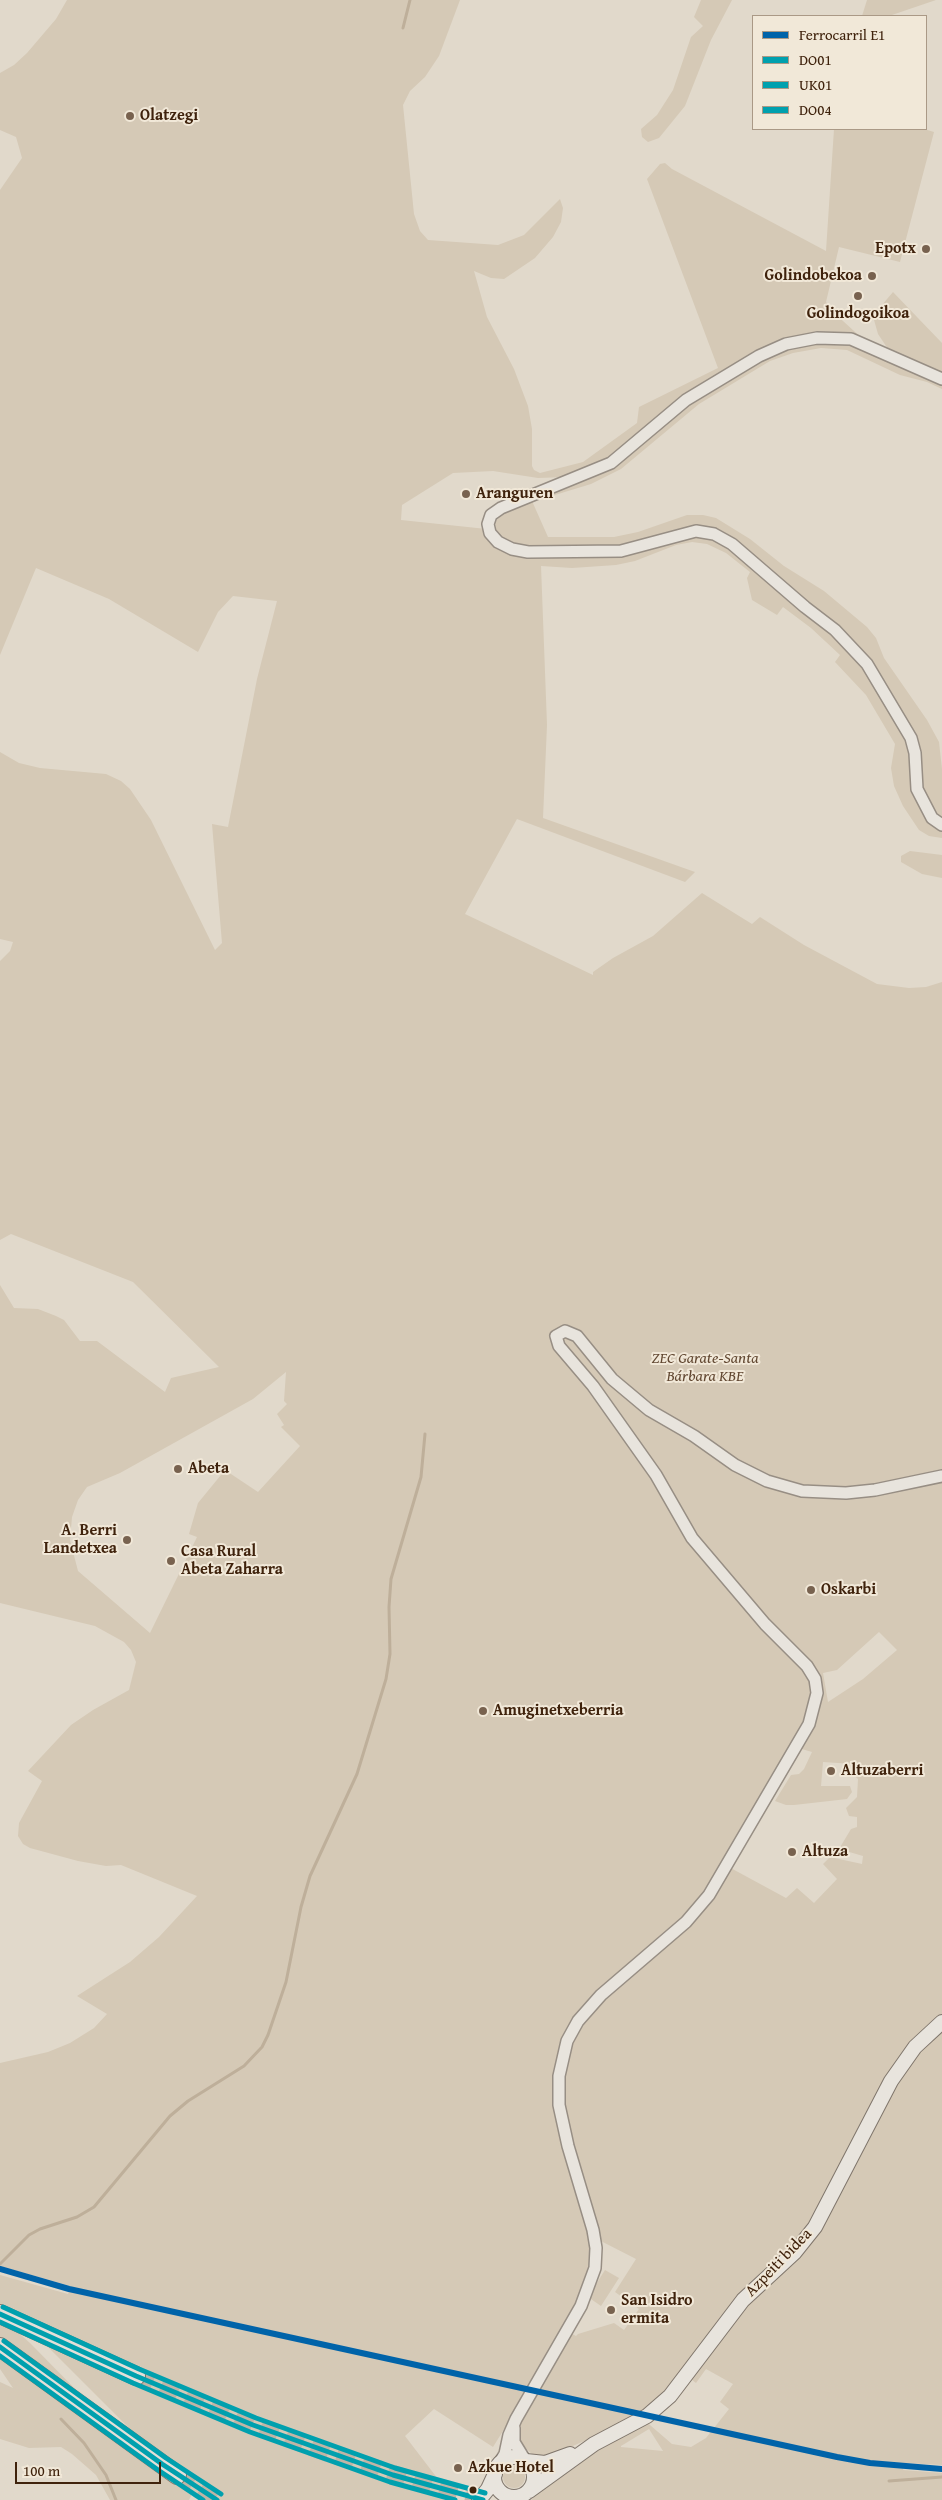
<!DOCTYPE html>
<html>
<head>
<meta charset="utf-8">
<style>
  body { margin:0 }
  #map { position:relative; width:942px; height:2500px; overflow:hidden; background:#e1d9cb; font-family:"Gentium Book Plus",serif }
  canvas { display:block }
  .legend { position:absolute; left:752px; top:15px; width:175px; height:115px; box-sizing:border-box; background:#f1e8d8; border:1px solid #aa9986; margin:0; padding:6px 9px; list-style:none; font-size:15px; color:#3f220c }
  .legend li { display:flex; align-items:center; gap:10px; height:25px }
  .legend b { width:25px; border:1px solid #aa9986 }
  .scale { position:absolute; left:15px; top:2462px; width:146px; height:22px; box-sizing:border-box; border:2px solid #3f220c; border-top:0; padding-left:6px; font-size:15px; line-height:18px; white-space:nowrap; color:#3f220c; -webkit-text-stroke:4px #f1e8d8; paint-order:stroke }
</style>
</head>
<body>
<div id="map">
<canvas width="942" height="2500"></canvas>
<ul class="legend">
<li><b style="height:6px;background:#0063a9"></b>Ferrocarril E1</li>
<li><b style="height:6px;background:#00a0ae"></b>DO01</li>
<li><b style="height:6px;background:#00a0ae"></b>UK01</li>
<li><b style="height:6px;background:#00a0ae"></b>DO04</li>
</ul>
<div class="scale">100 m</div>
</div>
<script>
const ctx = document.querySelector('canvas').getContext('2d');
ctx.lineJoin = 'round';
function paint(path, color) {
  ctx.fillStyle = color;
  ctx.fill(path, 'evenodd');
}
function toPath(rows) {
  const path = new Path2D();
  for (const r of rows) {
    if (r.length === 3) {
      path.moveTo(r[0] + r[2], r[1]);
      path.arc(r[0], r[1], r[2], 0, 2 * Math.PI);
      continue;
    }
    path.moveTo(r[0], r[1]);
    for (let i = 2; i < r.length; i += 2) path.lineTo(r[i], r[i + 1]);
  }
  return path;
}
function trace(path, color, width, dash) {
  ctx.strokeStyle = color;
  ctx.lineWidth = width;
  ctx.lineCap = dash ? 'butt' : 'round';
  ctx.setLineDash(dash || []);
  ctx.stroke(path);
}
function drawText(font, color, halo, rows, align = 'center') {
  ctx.font = font + ' "Gentium Book Plus",serif';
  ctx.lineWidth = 4;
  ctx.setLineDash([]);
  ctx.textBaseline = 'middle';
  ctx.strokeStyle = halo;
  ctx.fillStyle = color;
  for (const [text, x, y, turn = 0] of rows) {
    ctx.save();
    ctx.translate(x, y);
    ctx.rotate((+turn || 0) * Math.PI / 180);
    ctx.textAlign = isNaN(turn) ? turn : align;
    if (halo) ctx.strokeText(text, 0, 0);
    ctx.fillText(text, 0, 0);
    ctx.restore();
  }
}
const green = toPath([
  [67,0,460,0,439,56,425,77,410,91,403,105,414,214,420,231,428,240,498,245,524,235,560,199,563,208,561,222,553,237,535,258,504,279,491,278,474,271,487,317,514,369,528,406,532,429,532,466,534,470,540,473,583,462,637,423,639,407,718,368,647,179,660,164,665,163,672,169,826,251,834,129,924,129,934,132,900,262,839,247,826,302,832,311,865,341,888,349,878,334,874,320,876,312,893,292,942,343,942,389,927,382,900,375,847,350,821,348,793,353,770,361,699,404,621,469,591,484,545,498,543,497,595,476,538,478,493,471,453,473,402,505,401,520,496,530,495,522,501,515,532,501,548,537,614,537,638,532,687,515,703,515,716,518,750,539,784,566,824,591,867,627,876,638,884,658,927,720,939,742,942,769,942,838,929,836,919,830,903,806,894,786,891,768,895,744,866,695,835,662,840,655,811,628,783,607,777,615,752,600,747,578,750,572,726,553,707,544,692,542,676,545,635,561,616,565,572,568,541,566,547,725,543,818,695,872,685,882,517,819,465,914,593,975,593,972,613,958,653,936,702,893,752,924,760,917,804,945,877,984,909,988,926,987,942,982,942,2465,905,2463,903,2470,942,2473,942,2500,531,2500,593,2437,546,2458,533,2455,520,2443,511,2418,493,2447,434,2409,405,2436,454,2500,206,2500,193,2492,189,2500,110,2500,96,2475,72,2454,61,2447,29,2448,0,2439,0,2382,13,2388,0,2369,0,2358,167,2478,143,2442,45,2344,135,2367,0,2304,0,2275,68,2294,70,2286,0,2266,0,2063,48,2052,70,2043,94,2028,107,2014,77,1996,130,1962,159,1937,197,1896,121,1865,106,1866,78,1861,30,1848,23,1844,18,1836,19,1823,42,1781,28,1771,71,1725,93,1710,129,1690,136,1662,131,1650,124,1642,95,1626,0,1603,0,1285,14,1308,38,1309,56,1316,64,1320,80,1341,97,1341,165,1392,171,1378,219,1367,133,1282,11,1234,0,1240,0,961,10,951,13,942,0,939,0,752,19,763,40,768,106,774,121,781,130,789,151,820,215,950,222,943,212,824,228,827,257,679,277,601,233,596,218,612,198,652,109,599,36,568,0,655,0,190,22,158,16,137,0,130,0,73,14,65,27,53,56,19],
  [286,1372,284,1401,287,1404,277,1414,284,1425,281,1427,300,1446,258,1492,225,1470,198,1503,189,1534,197,1537,150,1633,78,1571,70,1540,72,1517,78,1500,87,1487,120,1473,253,1399],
  [879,1632,897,1650,863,1679,828,1702,823,1673,837,1670],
  [795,1747,812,1752,804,1769,799,1774,791,1775,775,1801,786,1805,794,1805,847,1799,852,1792,850,1786,821,1786,823,1762,853,1764,852,1774,858,1779,857,1797,846,1808,849,1816,857,1817,857,1827,851,1829,839,1849,863,1856,862,1864,830,1857,823,1864,837,1879,814,1903,797,1888,786,1898,727,1866],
  [595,2238,636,2259,615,2292,639,2309,624,2330,614,2323,578,2334,576,2336,567,2331,596,2258],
  [706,2369,733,2384,720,2402,729,2409,706,2438,691,2447,672,2444,643,2419,687,2376,696,2383],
  [649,2429,663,2451,621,2447,621,2446],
  [701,0,732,0,711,40,685,106,659,138,648,142,642,137,641,129,657,115,673,90,691,37,703,26,694,17],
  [867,0,936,0,889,16,862,16],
  [910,851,942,855,942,878,922,874,901,862,901,856],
  [605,2270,619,2278,601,2306,588,2297],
  [0,2321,13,2328,30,2343,86,2400,0,2338],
  [514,2477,11]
]);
const stream = toPath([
  [403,28,410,0],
  [0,2264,29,2235,40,2229,77,2217,94,2207,170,2116,188,2101,244,2066,262,2047,268,2035,286,1982,301,1907,310,1876,357,1774,386,1679,390,1654,389,1607,391,1579,421,1477,425,1434],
  [61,2419,84,2443,106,2475,116,2500],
  [889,2481,942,2477]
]);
const motorwayTunnel = toPath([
  [136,2376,253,2425,328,2453,437,2488,483,2500],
  [177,2475,217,2500]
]);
const tertiary = toPath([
  [942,379,851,339,817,338,786,344,759,356,686,400,611,463,501,508,491,515,488,524,490,533,498,542,512,549,528,552,621,551,696,531,714,534,732,544,805,607,835,630,867,664,911,738,915,753,917,789,932,818,942,825],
  [514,2428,514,2442,525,2460],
  [497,2467,505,2454,509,2435,516,2419,581,2306,595,2268,596,2248,593,2230,568,2146,559,2105,559,2076,567,2041,578,2021,601,1995,686,1922,709,1895,809,1724,817,1693,815,1679,807,1666,765,1624,692,1538,656,1475,593,1386,559,1346,556,1336,565,1331,577,1336,612,1379,649,1410,694,1436,735,1465,767,1481,802,1491,846,1493,875,1490,942,1476]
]);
const secondary = toPath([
  [514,2477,20],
  [526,2461,545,2463,570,2454],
  [529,2491,594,2444,647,2416,670,2396,743,2300,795,2252,815,2227,891,2081,915,2047,942,2022],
  [479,2500,488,2489,495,2474]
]);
const motorway = toPath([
  [0,2314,136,2376],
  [0,2347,177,2475]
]);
const bus1 = toPath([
  [0,2314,136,2376,253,2425,393,2475,483,2500],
  [0,2347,162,2464,217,2500]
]);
const bus2 = toPath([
  [0,2322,133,2383,250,2432,390,2482,455,2500],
  [0,2356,158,2470,203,2500]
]);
const bus3 = toPath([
  [3,2307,139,2369,256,2418,395,2468,485,2493],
  [4,2341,166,2458,221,2494]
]);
const rail1 = toPath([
  [0,2269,69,2289,837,2457,870,2463,942,2469]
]);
const markers = [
  [130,116,5,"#78624f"],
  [926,249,5,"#78624f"],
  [872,276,5,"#78624f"],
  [858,296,5,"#78624f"],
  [466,494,5,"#78624f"],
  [178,1469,5,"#78624f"],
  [127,1540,5,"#78624f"],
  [171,1561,5,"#78624f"],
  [811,1590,5,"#78624f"],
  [483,1711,5,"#78624f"],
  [831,1771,5,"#78624f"],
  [792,1852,5,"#78624f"],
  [611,2310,5,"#78624f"],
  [458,2468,5,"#78624f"],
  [473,2490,4.5,"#3f220c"]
];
const poiNames = [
  ["Olatzegi",140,116],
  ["Epotx",916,249,"right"],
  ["Golindobekoa",862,276,"right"],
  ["Golindogoikoa",858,314,"center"],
  ["Aranguren",476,494],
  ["Abeta",188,1469],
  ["A. Berri",117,1531,"right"],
  ["Landetxea",117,1549,"right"],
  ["Casa Rural",181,1552],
  ["Abeta Zaharra",181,1570],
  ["Oskarbi",821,1590],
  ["Amuginetxeberria",493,1711],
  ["Altuzaberri",841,1771],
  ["Altuza",802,1852],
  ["San Isidro",621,2301],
  ["ermita",621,2319],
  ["Azkue Hotel",468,2468]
];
const parkNames = [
  ["ZEC Garate-Santa",705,1359],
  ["Bárbara KBE",705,1377]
];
const streetNames = [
  ["Azpeiti bidea",779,2263,-46]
];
paint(green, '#d5c9b6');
trace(stream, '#beaf9a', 3);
trace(motorwayTunnel, '#c1b4a5', 18, [18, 9]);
trace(tertiary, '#978e84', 14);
trace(secondary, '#7f756b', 16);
trace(motorway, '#7f756b', 20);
trace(tertiary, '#e8e4dd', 11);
trace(secondary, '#e8e4dd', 14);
trace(motorway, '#e4dfd8', 18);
trace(bus1, '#00a0ae', 5);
trace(bus2, '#00a0ae', 5);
trace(bus3, '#00a0ae', 5);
trace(rail1, '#0063a9', 6);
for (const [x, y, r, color] of markers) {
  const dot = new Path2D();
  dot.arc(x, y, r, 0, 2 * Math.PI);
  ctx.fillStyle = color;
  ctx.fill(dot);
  trace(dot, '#f1e8d8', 2);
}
drawText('bold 16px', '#3f220c', '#f1e8d8', poiNames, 'left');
drawText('italic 16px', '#624832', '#f1e8d8', parkNames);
drawText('16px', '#3f220c', '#f1e8d8', streetNames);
</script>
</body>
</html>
